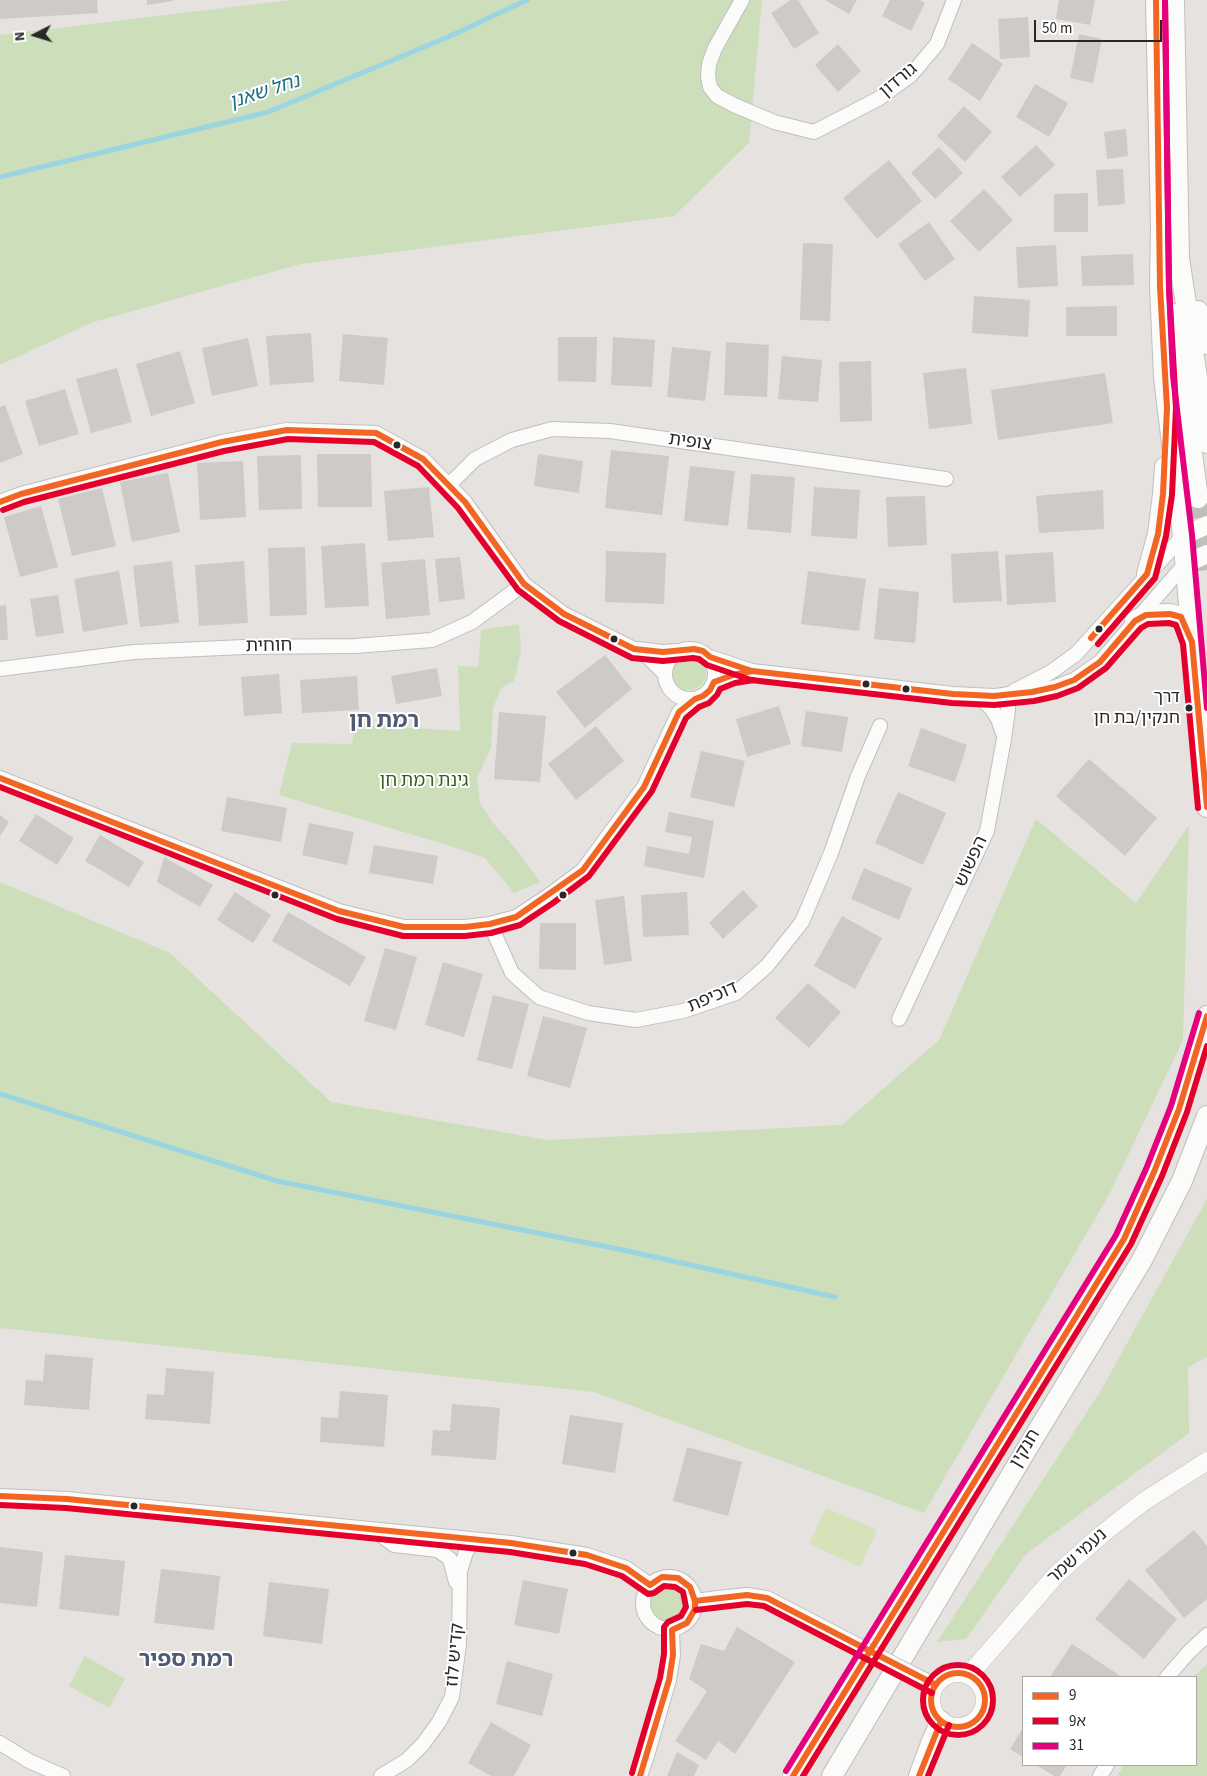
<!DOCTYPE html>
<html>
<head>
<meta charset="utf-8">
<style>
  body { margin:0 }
  #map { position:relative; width:1207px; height:1776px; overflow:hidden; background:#e6e2df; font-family:"Source Sans 3","Noto Sans Hebrew",sans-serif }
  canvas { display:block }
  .legend { position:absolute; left:1022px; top:1676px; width:175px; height:90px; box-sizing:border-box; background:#fff; border:1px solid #a9a9a9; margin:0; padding:6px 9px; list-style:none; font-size:15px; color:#282828 }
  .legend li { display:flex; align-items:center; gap:10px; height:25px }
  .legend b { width:25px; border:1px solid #a9a9a9 }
  .north { position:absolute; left:10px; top:10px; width:50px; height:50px; -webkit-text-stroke:4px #fff; paint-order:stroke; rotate:265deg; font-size:14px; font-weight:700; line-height:20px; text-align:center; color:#282828 }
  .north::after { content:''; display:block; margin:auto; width:18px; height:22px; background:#282828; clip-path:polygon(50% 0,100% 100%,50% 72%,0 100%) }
  .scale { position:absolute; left:1034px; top:20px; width:128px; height:22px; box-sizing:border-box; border:2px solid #282828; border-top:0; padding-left:6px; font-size:15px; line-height:18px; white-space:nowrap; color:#282828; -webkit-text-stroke:4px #fff; paint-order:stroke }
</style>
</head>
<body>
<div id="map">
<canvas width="1207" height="1776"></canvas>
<ul class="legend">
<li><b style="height:6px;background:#f26522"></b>9</li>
<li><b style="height:6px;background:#e4002b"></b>9א</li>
<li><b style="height:6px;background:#e5007d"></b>31</li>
</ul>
<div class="north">N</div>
<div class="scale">50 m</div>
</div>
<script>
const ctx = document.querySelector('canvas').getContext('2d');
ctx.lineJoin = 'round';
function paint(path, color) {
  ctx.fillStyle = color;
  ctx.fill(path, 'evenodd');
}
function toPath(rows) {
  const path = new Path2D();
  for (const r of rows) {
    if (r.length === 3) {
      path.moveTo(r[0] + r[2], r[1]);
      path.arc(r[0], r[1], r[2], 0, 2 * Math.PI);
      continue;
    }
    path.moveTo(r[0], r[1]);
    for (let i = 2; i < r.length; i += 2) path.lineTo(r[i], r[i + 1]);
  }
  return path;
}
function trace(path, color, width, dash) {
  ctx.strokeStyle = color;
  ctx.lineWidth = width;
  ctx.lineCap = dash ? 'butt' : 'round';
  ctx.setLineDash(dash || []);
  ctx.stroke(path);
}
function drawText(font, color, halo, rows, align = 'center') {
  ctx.font = font + ' "Source Sans 3","Noto Sans Hebrew",sans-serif';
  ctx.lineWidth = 4;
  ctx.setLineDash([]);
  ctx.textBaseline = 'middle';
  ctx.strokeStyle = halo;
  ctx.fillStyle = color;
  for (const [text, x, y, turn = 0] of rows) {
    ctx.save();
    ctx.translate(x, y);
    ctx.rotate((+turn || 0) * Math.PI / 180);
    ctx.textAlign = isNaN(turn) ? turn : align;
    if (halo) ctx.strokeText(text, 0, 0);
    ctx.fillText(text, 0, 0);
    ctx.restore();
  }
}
const green = toPath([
  [290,0,762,0,749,143,674,216,301,264,93,322,0,365,0,35],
  [519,624,521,651,514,681,501,688,493,708,491,747,477,779,480,803,494,824,516,849,540,882,514,893,485,858,444,844,279,795,292,743,352,744,355,724,460,731,458,666,478,667,481,630],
  [689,673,17],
  [1036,819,1136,903,1189,825,1183,1040,1110,1193,924,1513,594,1392,0,1328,0,882,170,953,331,1102,548,1140,842,1125,939,1040],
  [1207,1199,1207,1357,1188,1367,1189,1433,1026,1554,966,1639,937,1642,1100,1392],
  [668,1603,19],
  [85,1656,125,1679,109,1708,69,1686],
  [1207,1664,1207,1776,1117,1776,1124,1765,1196,1765,1196,1677,1193,1677]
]);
const pitch = toPath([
  [826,1508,877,1530,860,1567,809,1544]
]);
const stream = toPath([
  [0,177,268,112,448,37,527,0],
  [0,1094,277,1181,623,1250,835,1297]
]);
const building = toPath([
  [0,0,97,0,98,13,0,19],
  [147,0,173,0,173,1,147,5],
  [791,0,798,0,819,33,794,49,771,13],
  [825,0,857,0,849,14],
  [890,0,920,0,925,3,911,31,882,16],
  [1059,0,1095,0,1090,25,1056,19],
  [1028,17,1030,57,1000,59,998,19],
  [1079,34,1102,39,1093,83,1070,78],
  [972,43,1003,64,980,101,948,79],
  [838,44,861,71,838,92,815,65],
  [1035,84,1068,103,1049,137,1016,117],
  [964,106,992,132,965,162,937,136],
  [1126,129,1128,156,1107,159,1104,132],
  [1036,145,1055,165,1020,197,1001,177],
  [939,147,963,173,935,199,911,173],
  [889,160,922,201,877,239,843,198],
  [1123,169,1125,204,1098,206,1096,170],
  [984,189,1013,220,979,252,950,221],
  [1088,193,1088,232,1054,232,1054,194],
  [929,222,955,259,925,281,898,244],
  [803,243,833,244,830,321,800,320],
  [1056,245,1058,286,1018,288,1016,247],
  [1133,254,1134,285,1082,286,1081,256],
  [974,296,1030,300,1028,337,972,333],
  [1117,306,1117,336,1066,336,1066,307],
  [311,333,314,382,270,385,266,336],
  [343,334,388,338,384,385,339,381],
  [558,337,597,337,596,382,558,381],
  [613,337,655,340,652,387,611,385],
  [248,338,258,386,212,396,202,348],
  [726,342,769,345,767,397,724,395],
  [672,347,711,351,705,401,667,397],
  [180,351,195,403,151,416,136,364],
  [782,356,822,360,818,402,778,399],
  [871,361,872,421,840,422,839,362],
  [117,368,132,422,91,433,76,379],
  [966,368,972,424,929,429,923,373],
  [1105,373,1113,423,998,440,991,390],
  [65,389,79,434,39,446,25,401],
  [5,405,23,454,0,463,0,407],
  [611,450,669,456,662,515,605,508],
  [317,454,371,454,372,507,318,507],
  [538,454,583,461,579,493,534,486],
  [301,455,302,509,259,510,257,456],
  [243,461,246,517,200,520,197,463],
  [690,466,735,471,728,526,684,521],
  [168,473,180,532,132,542,120,482],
  [751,474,795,477,791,533,747,529],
  [429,487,434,537,388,541,384,491],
  [814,487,860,490,857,539,811,536],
  [102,488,116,546,72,556,58,499],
  [1103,490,1104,529,1039,533,1036,496],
  [925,496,927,545,888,547,886,497],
  [41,506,58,567,20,577,4,517],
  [365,543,369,606,325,608,321,546],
  [305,547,307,615,270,616,268,548],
  [606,551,666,553,664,604,605,602],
  [998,551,1002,601,953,603,951,554],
  [1053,552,1056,602,1007,605,1005,555],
  [460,557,465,599,439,602,435,559],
  [425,559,430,615,386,619,381,563],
  [172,561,179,623,140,627,133,566],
  [244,561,248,623,199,626,195,565],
  [119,571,128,624,83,632,74,579],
  [808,571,866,579,859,631,801,624],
  [879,588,919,592,915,643,874,639],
  [58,595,64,633,36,637,30,599],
  [6,605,8,640,0,640,0,606],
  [605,655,632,689,585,728,556,692],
  [437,668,442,696,396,704,391,676],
  [279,674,282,713,244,716,241,677],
  [357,676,359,710,302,713,300,680],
  [779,706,791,744,747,757,736,719],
  [806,711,848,717,842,752,801,746],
  [499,712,546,716,540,782,494,779],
  [596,726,624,761,576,800,548,764],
  [921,728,967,745,955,782,908,766],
  [701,751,745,761,734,807,690,797],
  [1089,759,1157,818,1125,856,1056,796],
  [898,792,946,813,923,865,875,843],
  [227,797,287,808,281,842,221,831],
  [669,812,714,821,704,878,644,866,647,846,689,854,692,837,665,832],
  [36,814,74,838,57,865,19,841],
  [0,815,9,822,0,836],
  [309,823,354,832,347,865,302,855],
  [100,835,144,862,129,887,85,861],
  [374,845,438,856,433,884,369,873],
  [164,857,213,885,200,907,157,882],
  [864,868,912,888,899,920,851,899],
  [743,890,758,906,723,939,709,923],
  [235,892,271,915,253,943,217,920],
  [687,892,689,935,643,937,641,895],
  [624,896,632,961,604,965,595,900],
  [288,912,366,957,350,986,272,941],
  [842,916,882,938,855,989,814,966],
  [540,923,576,923,576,970,539,969],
  [385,948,417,957,396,1030,364,1021],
  [443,962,483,974,464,1037,425,1025],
  [808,983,841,1012,809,1048,775,1018],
  [493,995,529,1004,512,1069,477,1060],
  [543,1016,587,1028,570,1088,527,1076],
  [45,1354,93,1358,89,1410,24,1405,26,1380,43,1381],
  [166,1368,214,1372,210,1424,145,1419,147,1394,164,1395],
  [340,1391,388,1395,384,1447,320,1442,321,1417,338,1418],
  [452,1404,500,1408,496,1460,431,1455,433,1430,450,1431],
  [570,1415,623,1423,615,1473,562,1464],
  [687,1447,742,1462,728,1516,673,1501],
  [1194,1530,1207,1546,1207,1599,1184,1618,1145,1570],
  [0,1547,43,1552,37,1607,0,1603],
  [65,1555,125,1561,119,1616,59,1609],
  [161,1569,220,1576,214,1630,154,1623],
  [1129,1579,1177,1619,1144,1659,1095,1619],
  [523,1580,568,1589,559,1634,514,1625],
  [269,1582,329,1589,322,1644,263,1636],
  [737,1627,795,1662,735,1754,718,1741,706,1760,675,1741,707,1691,689,1679,701,1644,724,1651],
  [1072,1644,1122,1677,1050,1677],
  [507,1661,553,1674,542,1716,496,1704],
  [491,1722,531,1745,514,1776,491,1776,468,1763],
  [1023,1728,1023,1757,1010,1749],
  [677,1752,699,1765,694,1776,667,1776],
  [1036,1765,1067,1765,1060,1776,1054,1776]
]);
const secondaryTunnel = toPath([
  [1198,498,1207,570]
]);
const minor = toPath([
  [742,0,715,48,709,64,708,76,710,87,717,96,734,105,774,122,814,132,878,99,911,75,937,44,954,0],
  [449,485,475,459,512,440,552,429,610,431,946,479],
  [0,502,21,494,222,442,287,430,376,433,423,459,465,502,524,584,564,614,634,649,649,658,665,674],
  [690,674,25],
  [638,649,663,652,677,651],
  [710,657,752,671,953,694,994,696,1032,692,1055,687,1074,680,1100,662,1185,564],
  [0,669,134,652,244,647,355,646,432,640,472,622,524,584],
  [714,682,733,675,751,671],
  [1014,691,1051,672,1076,654,1183,536],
  [972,696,981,699,991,708,998,719,1004,736],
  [0,778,339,911,404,927,465,927,490,924,516,917,548,896,583,870,644,787,679,712,695,699],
  [490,924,512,973,539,997,588,1013,636,1020,683,1011,736,993,767,966,802,922,831,853,858,776,880,726],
  [899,1019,987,831,1004,739,1008,710,1007,694],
  [0,1496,67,1499,511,1543,587,1555,626,1568,650,1585],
  [374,1530,394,1545,438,1550,450,1559,456,1582],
  [669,1603,26],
  [695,1601,718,1598],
  [917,1676,936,1685],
  [1167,1677,1189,1652,1207,1635],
  [0,1743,29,1761,63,1776],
  [381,1776,407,1760,423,1744,439,1722,452,1697,459,1644,460,1571,466,1552,470,1546,478,1540],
  [640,1776,646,1759,669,1680,673,1655,672,1630],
  [1100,1776,1107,1765]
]);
const tertiary = toPath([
  [1183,536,1207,525],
  [1185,564,1207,554],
  [958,1700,27],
  [969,1675,1056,1575,1101,1535,1143,1502,1207,1461]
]);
const secondary = toPath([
  [1156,0,1161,226,1162,238],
  [1174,0,1179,258,1207,443],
  [1161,226,1160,287,1164,377,1183,536,1207,807],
  [1198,311,1207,344],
  [1173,314,1198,498],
  [1147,574,1158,534,1163,494,1165,467],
  [1135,621,1146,615,1170,614,1181,617,1184,621,1190,635],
  [793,1776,1124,1239,1154,1172,1179,1109,1207,1016],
  [832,1776,1028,1447,1142,1260,1182,1181,1207,1116],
  [919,1776,932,1741,941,1721]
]);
const minorBridge = toPath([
  [718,1598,747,1595,767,1598,917,1676]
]);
const bus1 = toPath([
  [0,502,21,494,222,442,287,430,376,433,423,459,465,502,524,584,564,614,634,649,663,652,694,649,703,651,710,657,752,671,953,694,994,696,1032,692,1055,687,1074,680,1100,662,1135,621,1146,615,1170,614,1181,617,1192,642,1207,807],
  [1091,638,1147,574,1158,534,1163,494,1167,408,1160,287,1156,0],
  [0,778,339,911,404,927,465,927,490,924,516,917,583,870,644,787,679,712,695,699,703,696,710,690,714,682,733,675,752,671],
  [0,1496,67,1499,511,1543,587,1555,626,1568,650,1585,662,1577,678,1578,690,1587,695,1601,695,1609,687,1623,672,1630,673,1655,669,1680,640,1776],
  [695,1601,747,1595,767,1598,936,1685],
  [958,1700,27],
  [793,1776,1124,1239,1154,1172,1179,1109,1207,1016],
  [919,1776,941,1721]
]);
const bus2 = toPath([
  [3,510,24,502,224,451,288,439,374,442,418,466,458,508,518,590,559,621,632,658,663,661,693,658,699,659,707,665,751,680,952,703,994,705,1034,701,1057,696,1078,688,1106,668,1141,628,1148,624,1169,623,1176,625,1183,644,1198,808],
  [1098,644,1155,578,1166,536,1172,495,1176,408,1169,287,1165,0],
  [0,787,337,919,403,936,465,936,491,933,520,925,553,903,589,876,652,791,686,718,699,707,709,703,717,695,720,689,735,683,754,680],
  [0,1505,66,1508,510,1552,585,1564,622,1576,648,1594,654,1593,664,1586,675,1587,683,1592,686,1607,681,1616,668,1622,664,1627,664,1654,660,1678,632,1773],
  [696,1610,747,1604,764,1606,932,1693],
  [958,1700,35],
  [803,1776,1131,1244,1162,1176,1187,1112,1207,1046],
  [928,1776,949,1725]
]);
const bus3 = toPath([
  [1165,0,1169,287,1173,376,1192,535,1207,708],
  [786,1771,1116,1235,1146,1169,1171,1106,1199,1013]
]);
const markers = [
  [397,445,4.5,"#282828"],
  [1099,629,4.5,"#282828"],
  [614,639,4.5,"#282828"],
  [866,684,4.5,"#282828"],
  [906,689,4.5,"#282828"],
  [1189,708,4.5,"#282828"],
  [275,895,4.5,"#282828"],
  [563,895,4.5,"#282828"],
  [134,1506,4.5,"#282828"],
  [573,1553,4.5,"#282828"]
];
const busNames = [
  ["דרך",1180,698],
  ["חנקין/בת חן",1180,719]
];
const streetNames = [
  ["גורדון",899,81,-40],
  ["צופית",690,443,8],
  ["חוחית",269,647,-1],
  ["הפשוש",972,862,-65],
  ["דוכיפת",713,998,-23],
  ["חנקין",1026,1449,-59],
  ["נעמי שמר",1078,1557,-42],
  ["קדיש לוז",456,1655,-85]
];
const parkNames = [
  ["גינת רמת חן",424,782]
];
const waterNames = [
  ["נחל שאנן",265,93,-18]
];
const districtNames = [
  ["רמת חן",384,722],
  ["רמת ספיר",186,1661]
];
paint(green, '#cddebb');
paint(pitch, '#d7e1ba');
trace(stream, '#9ad5e0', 5);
paint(building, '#cdcac8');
trace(secondaryTunnel, '#c0bdba', 20, [20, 10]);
trace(minor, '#c0bfc0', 16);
trace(tertiary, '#c0bfc0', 19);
trace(secondary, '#c0bfc0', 22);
trace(minor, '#fbfbfa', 14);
trace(tertiary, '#fbfbfa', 18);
trace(secondary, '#fbfbfa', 20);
trace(minorBridge, '#c0bfc0', 16, []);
trace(minorBridge, '#fbfbfa', 14);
trace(bus1, '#f26522', 6);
trace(bus2, '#e4002b', 6);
trace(bus3, '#e5007d', 6);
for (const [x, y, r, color] of markers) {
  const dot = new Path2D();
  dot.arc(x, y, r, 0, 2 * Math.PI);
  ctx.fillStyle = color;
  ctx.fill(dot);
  trace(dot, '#fff', 2);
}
drawText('17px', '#282828', '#fff', busNames, 'right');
drawText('18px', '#282828', '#fff', streetNames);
drawText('18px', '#345c22', '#fff', parkNames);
drawText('italic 19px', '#1c6e88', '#fff', waterNames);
drawText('bold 22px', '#4e5973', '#fff', districtNames);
</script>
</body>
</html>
